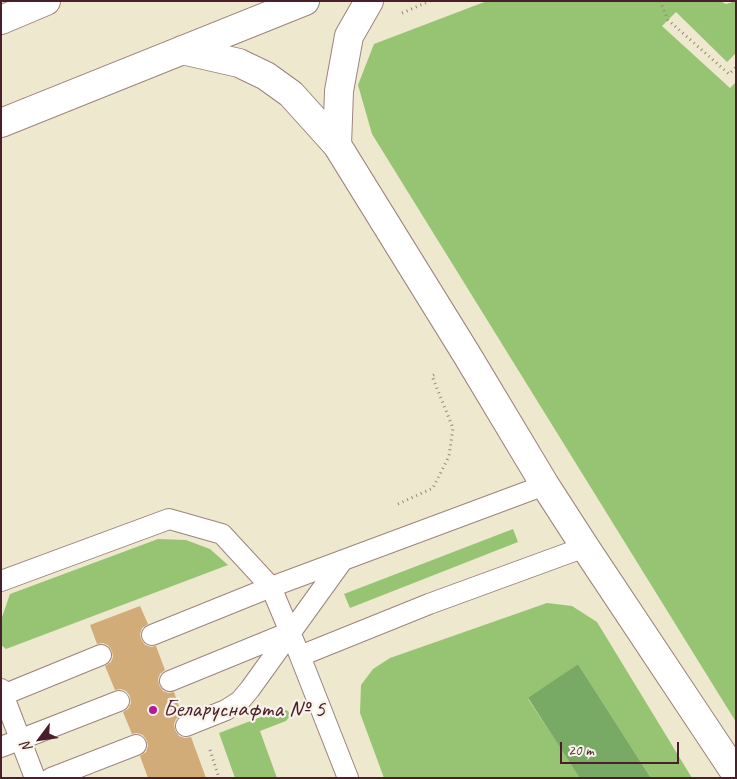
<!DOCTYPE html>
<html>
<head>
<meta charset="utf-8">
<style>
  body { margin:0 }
  #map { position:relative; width:737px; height:779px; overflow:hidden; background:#eee8cf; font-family:Caveat,sans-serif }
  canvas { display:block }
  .frame { position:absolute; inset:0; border:2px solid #4a1f2b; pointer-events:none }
  .north { position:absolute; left:15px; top:714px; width:50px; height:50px; -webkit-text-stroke:4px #f7f3e8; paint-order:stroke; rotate:239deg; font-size:14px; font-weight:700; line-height:20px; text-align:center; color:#4a1f2b }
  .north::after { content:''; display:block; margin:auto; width:18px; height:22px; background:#4a1f2b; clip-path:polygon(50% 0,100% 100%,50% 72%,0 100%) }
  .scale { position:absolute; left:560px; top:742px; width:119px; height:22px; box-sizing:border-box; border:2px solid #4a1f2b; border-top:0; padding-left:6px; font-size:15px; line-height:18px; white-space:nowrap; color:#4a1f2b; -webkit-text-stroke:4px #f7f3e8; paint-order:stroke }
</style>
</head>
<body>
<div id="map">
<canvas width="737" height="779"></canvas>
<div class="frame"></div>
<div class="north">N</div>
<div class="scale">20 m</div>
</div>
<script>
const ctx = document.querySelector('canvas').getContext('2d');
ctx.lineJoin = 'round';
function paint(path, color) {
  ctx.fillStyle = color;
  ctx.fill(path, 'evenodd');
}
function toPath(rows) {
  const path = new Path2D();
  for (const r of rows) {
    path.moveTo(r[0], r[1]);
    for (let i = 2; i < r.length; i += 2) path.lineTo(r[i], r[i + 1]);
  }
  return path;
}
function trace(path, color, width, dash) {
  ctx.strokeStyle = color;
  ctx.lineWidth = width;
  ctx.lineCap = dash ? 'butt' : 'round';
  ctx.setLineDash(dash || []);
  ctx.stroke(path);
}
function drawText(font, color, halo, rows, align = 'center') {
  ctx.font = font + ' Caveat,sans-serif';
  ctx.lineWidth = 4.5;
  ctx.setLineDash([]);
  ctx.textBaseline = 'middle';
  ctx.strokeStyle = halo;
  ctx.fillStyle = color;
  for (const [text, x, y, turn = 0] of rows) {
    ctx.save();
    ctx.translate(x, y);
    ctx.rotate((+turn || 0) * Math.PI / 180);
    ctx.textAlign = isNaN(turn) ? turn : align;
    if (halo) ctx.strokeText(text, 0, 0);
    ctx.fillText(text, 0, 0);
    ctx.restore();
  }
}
const green = toPath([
  [487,1,720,1,726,4,736,1,736,53,727,62,676,12,662,26,730,88,736,82,736,722,372,134,358,85,374,44],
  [513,529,518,542,350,608,344,594],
  [158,539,186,540,210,549,228,565,6,649,1,645,1,620,10,594],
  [547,603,572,606,597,622,692,778,651,778,578,664,528,699,581,778,384,778,360,713,361,685,373,669,390,658],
  [282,709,288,711,290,716,286,721,260,731,277,778,235,778,219,733]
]);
const forest = toPath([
  [578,664,651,778,580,778,528,698]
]);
const building = toPath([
  [140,606,148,624,142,628,140,634,141,639,145,645,151,647,156,646,165,670,160,674,158,679,159,685,163,691,168,693,174,692,182,715,176,719,174,724,175,730,179,736,185,738,191,737,206,778,148,778,140,756,146,752,148,746,147,741,143,735,137,733,132,734,123,712,128,709,131,703,130,696,126,691,121,689,115,690,105,666,111,662,113,657,112,651,108,645,103,643,97,644,90,625]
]);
const path = toPath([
  [660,1,668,20,729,74,736,67],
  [402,13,430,1],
  [398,504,433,488,449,456,453,428,432,376,437,373],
  [210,750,219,778]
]);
const lane = toPath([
  [1,581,169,519,222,534,271,587,300,656,348,778],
  [152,635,271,587,545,485],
  [300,656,429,604,585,547],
  [170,681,290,632],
  [1,689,35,778],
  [3,695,101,655],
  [186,726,226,710,240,701,250,689,343,560],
  [1,747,119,701],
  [51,778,136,745]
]);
const secondary = toPath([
  [337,145,467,355,545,485,585,547,736,774]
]);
const highway = toPath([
  [1,20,46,1],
  [182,50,239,63,266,76,291,94,337,145],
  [1,123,305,1],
  [337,145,339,91,349,36,369,1]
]);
const markers = [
  [153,710,5,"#b5179e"]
];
const poiNames = [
  ["Беларуснафта № 5",163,710]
];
paint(green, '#97c473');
paint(forest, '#79aa65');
paint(building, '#d1ab78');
trace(lane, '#9c847d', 22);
trace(secondary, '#9c847d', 30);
trace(highway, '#9c847d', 30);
trace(path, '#9c847d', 3, [1, 4]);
trace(lane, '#fff', 20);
trace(secondary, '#fff', 28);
trace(highway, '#fff', 28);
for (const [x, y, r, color] of markers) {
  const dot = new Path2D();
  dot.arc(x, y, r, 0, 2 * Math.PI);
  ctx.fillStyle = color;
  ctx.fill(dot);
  trace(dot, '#f7f3e8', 2);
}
drawText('24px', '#4a1f2b', '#f7f3e8', poiNames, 'left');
</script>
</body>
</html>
